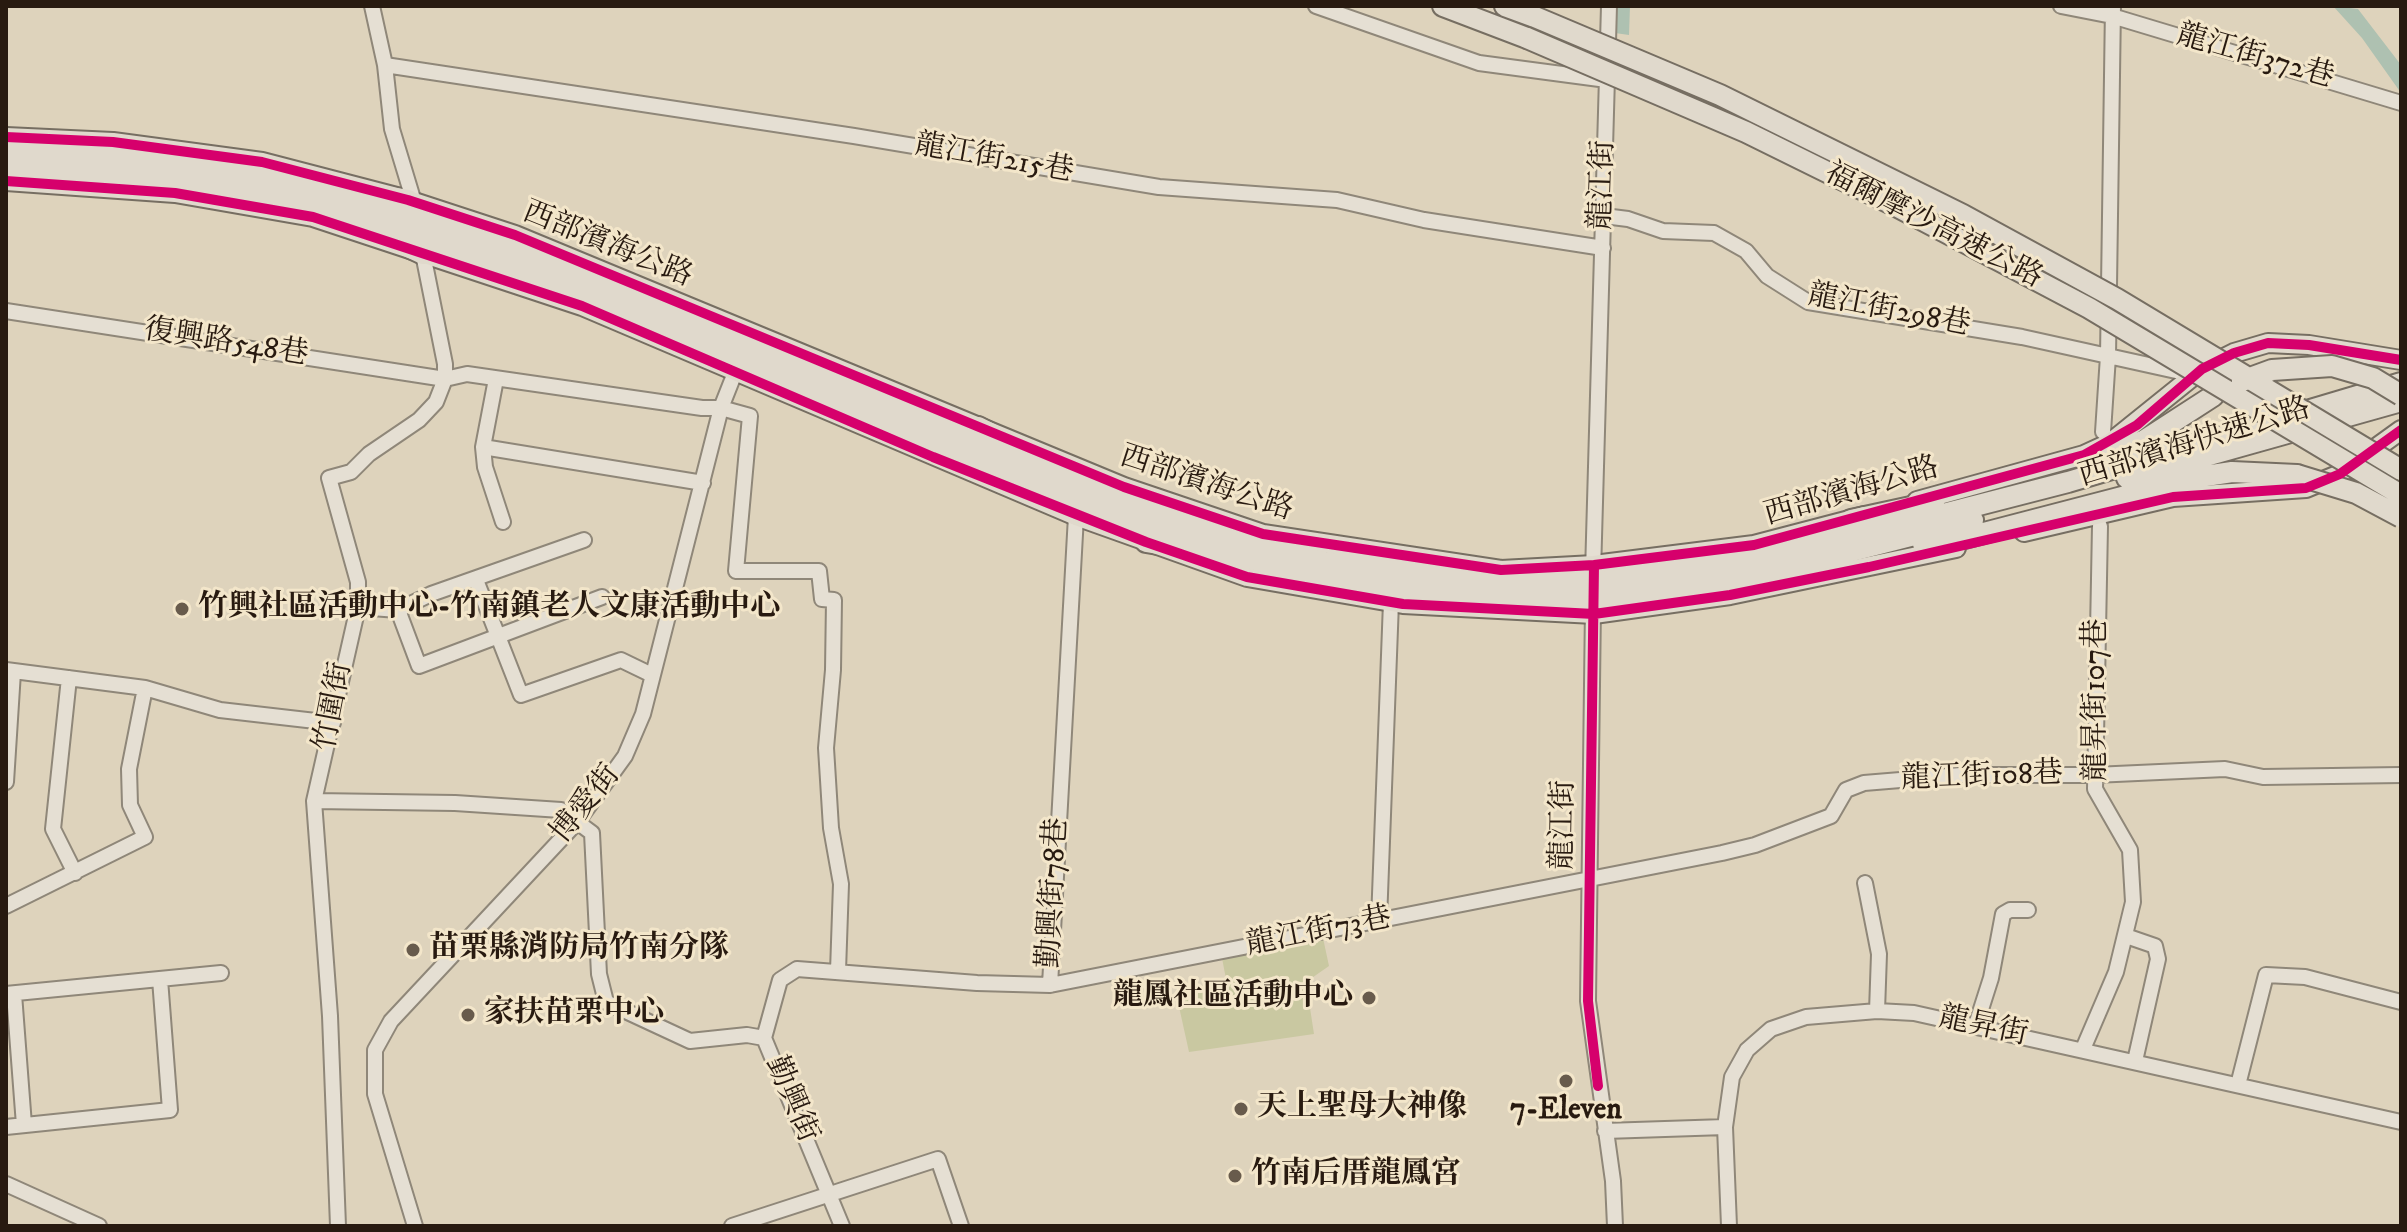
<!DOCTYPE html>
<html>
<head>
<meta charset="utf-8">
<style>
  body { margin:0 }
  #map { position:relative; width:2407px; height:1232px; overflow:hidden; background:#ded3bc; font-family:"IM FELL DW Pica",serif }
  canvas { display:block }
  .frame { position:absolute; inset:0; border:8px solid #281a10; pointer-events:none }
</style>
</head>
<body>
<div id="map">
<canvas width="2407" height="1232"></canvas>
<div class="frame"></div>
</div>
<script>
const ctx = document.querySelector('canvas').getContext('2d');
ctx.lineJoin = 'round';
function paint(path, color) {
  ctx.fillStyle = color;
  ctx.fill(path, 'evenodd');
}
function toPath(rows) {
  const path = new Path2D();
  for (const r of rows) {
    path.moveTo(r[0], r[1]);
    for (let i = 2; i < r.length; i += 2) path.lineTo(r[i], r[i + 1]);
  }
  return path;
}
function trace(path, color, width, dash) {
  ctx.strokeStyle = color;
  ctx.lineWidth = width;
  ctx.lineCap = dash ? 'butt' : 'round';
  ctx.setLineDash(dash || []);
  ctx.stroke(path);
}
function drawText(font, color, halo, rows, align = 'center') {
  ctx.font = font + ' "IM FELL DW Pica","Noto Serif TC",serif';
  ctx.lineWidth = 6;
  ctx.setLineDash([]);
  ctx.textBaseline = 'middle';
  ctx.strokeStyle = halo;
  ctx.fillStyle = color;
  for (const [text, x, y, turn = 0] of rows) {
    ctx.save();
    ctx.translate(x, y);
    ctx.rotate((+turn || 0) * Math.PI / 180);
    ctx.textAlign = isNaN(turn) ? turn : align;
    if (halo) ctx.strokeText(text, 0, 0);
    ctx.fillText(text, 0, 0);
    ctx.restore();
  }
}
const green = toPath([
  [1323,938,1329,966,1306,982,1314,1034,1189,1052,1176,993,1226,979,1222,958]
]);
const water = toPath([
  [1616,6,1630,6,1629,35,1615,33],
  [2333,6,2358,9,2401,65,2401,93,2362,38]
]);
const minor = toPath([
  [372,6,385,65,392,129,414,202],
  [1316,6,1479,63,1607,80],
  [2061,6,2112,16,2401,103],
  [385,65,854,136,1159,187,1337,200,1424,220,1603,248],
  [1604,216,1628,219,1663,231,1714,233,1746,251,1767,276,1808,302,2022,337,2185,373],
  [6,311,445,379,467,374,702,408,721,408,750,416,736,571,819,571,822,599,834,600,833,670,826,748,831,828,841,884,838,971],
  [496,379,483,447,485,467,503,522],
  [2103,432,2108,356,2113,6],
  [483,447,703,483],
  [1593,573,1609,6],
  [476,580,521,695,621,660,652,675],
  [1593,606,1588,1001,1613,1181,1615,1226],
  [358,607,398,610,431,594,584,540],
  [398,610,419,666,602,597],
  [6,670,145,688,220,710,333,723],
  [69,678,53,829,75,873],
  [6,782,13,672],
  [314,801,455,803,561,810,592,833,599,974,606,1002,690,1041,747,1035,764,1038],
  [1865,883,1879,954,1877,1011],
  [6,906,145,837,130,805,129,769,145,688],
  [1379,921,1391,602],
  [2126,936,2155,946,2158,959,2135,1061],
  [1050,985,1722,853,1755,845,1831,816,1846,790,1864,783,1961,775,2094,775,2225,769,2263,777,2401,775],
  [6,994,221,973],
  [14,994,24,1125],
  [1976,1025,1991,978,2003,914,2010,910,2028,910],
  [764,1038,780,980,797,969,977,983,1050,985,1076,516],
  [764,1038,842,1226],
  [2083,1049,2116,972,2133,902,2130,850,2095,789,2100,526],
  [2238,1085,2266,975,2305,977,2401,1002],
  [6,1127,170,1110,160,979],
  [1605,1131,1725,1127],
  [6,1184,99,1226],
  [338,1226,330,1016,314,801,358,607,358,582,329,478,351,472,369,454,419,420,436,402,445,379,445,364,423,254],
  [415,1226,375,1094,375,1050,391,1021,578,821,625,756,643,714,721,408,738,365],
  [732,1226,938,1159,961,1226],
  [1729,1226,1725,1127,1732,1077,1747,1050,1771,1029,1806,1017,1877,1011,1914,1013,2401,1122]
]);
const major = toPath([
  [6,137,113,142,262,162,408,200,515,235,1124,487,1263,534,1501,570,1594,565,1754,545,1865,516],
  [6,181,175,193,313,217,582,306,1076,516,1247,577,1403,604,1594,614,1730,595,1956,548],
  [1917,501,2084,455,2110,443,2202,369,2234,353,2268,343,2309,345,2401,360],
  [2024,532,2173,497,2306,488,2340,474,2401,430]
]);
const highway = toPath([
  [1443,6,1527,38],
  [1505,6,1535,17],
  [6,150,181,164,301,185,457,232,600,282,1113,498,1248,545,1324,562,1461,580,1591,584,1792,553,2068,482,2401,383],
  [6,167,152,177,307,200,591,296,1109,513,1238,556,1323,576,1456,596,1593,601,1688,587,1793,566,1973,520],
  [368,194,408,200],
  [391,239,423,254],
  [978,427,1011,444],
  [2093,461,2145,440,2213,396],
  [2127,478,2401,401],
  [1851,520,1934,502],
  [1146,542,1182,548],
  [1923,544,1961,539,2199,477,2232,472,2297,475]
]);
const highwayBridge = toPath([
  [1535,17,1720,95,1963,215,2117,299,2401,470],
  [1527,38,1746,132,1892,204,2089,308,2401,495],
  [2242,381,2272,370,2332,366,2373,378,2401,395],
  [2297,475,2356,493,2401,517]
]);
const cycleway = toPath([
  [6,137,113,142,262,162,408,200,515,235,1124,487,1263,534,1501,570,1594,565,1754,545,2084,455,2137,425,2202,369,2234,353,2268,343,2309,345,2401,360],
  [6,181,175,193,313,217,582,306,933,457,1146,542,1247,577,1403,604,1594,614,1730,595,1869,567,2173,497,2306,488,2340,474,2401,430],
  [1594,565,1588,1001,1598,1086]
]);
const markers = [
  [182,609,8,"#685b4c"],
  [413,950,8,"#685b4c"],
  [1369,998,8,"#685b4c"],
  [468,1015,8,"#685b4c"],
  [1566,1081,8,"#685b4c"],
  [1241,1109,8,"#685b4c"],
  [1235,1176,8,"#685b4c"]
];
const streetNames = [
  ["龍江街372巷",2255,58,16],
  ["龍江街215巷",994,160,10],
  ["龍江街",1604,185,-88],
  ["福爾摩沙高速公路",1933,227,27],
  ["西部濱海公路",607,246,22],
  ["龍江街298巷",1889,312,11],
  ["復興路548巷",226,344,9],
  ["西部濱海快速公路",2195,444,-17],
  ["西部濱海公路",1206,485,18],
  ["西部濱海公路",1852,493,-16],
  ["龍昇街107巷",2098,700,-90],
  ["竹圍街",335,707,-79],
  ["龍江街108巷",1982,778,-2],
  ["博愛街",587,805,-51],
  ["龍江街",1565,825,-89],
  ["勤興街78巷",1055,893,-87],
  ["龍江街73巷",1319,933,-11],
  ["龍昇街",1983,1028,12],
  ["勤興街",790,1100,67]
];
const poiNames = [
  ["竹興社區活動中心-竹南鎮老人文康活動中心",198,609],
  ["苗栗縣消防局竹南分隊",429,950],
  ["龍鳳社區活動中心",1353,998,"right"],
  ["家扶苗栗中心",484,1015],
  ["天上聖母大神像",1257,1109],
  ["7-Eleven",1566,1112,"center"],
  ["竹南后厝龍鳳宮",1251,1176]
];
paint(green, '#c9c8a1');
paint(water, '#aec1b1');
trace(minor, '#8f8779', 18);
trace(major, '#766e62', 22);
trace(highway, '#766e62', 24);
trace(minor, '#e5dfd3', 14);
trace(major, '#e0d9cc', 18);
trace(highway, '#e0d9cc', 20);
trace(highwayBridge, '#766e62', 24, []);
trace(highwayBridge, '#e0d9cc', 20);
trace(cycleway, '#d6006c', 10);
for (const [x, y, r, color] of markers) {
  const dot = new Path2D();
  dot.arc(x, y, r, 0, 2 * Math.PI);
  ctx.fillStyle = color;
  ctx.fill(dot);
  trace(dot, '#f3e6ca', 3);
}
drawText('30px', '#281a10', '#f3e6ca', streetNames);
drawText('bold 30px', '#281a10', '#f3e6ca', poiNames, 'left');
</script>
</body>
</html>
